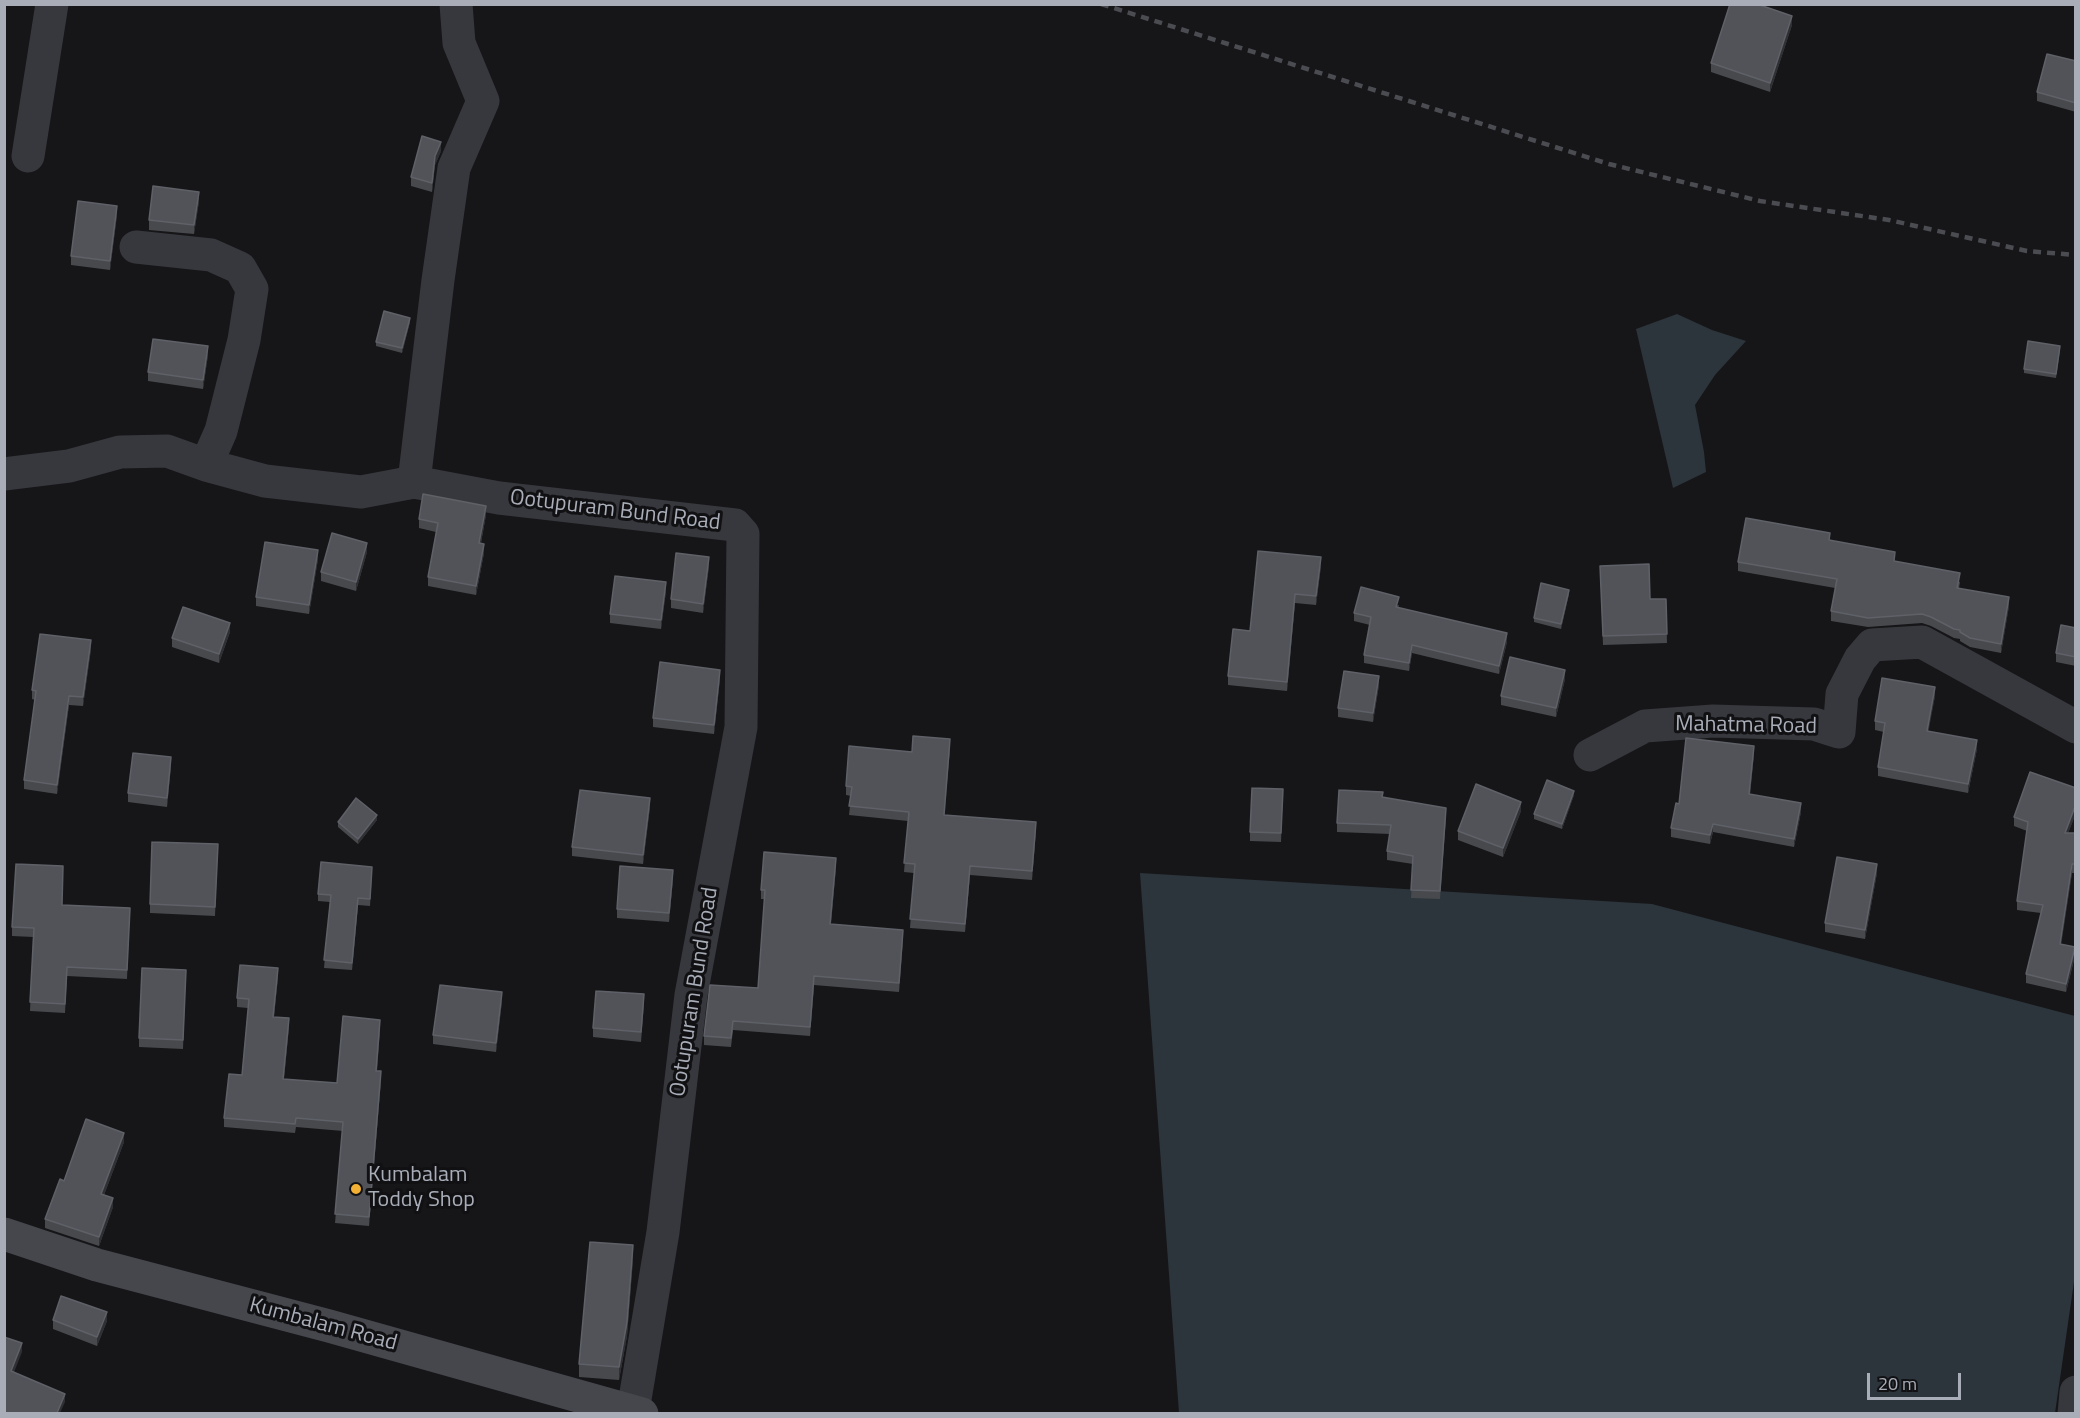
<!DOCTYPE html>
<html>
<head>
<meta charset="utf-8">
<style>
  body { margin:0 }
  #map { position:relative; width:2080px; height:1418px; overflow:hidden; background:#161618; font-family:"Titillium Web",sans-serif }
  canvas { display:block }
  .frame { position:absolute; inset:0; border:6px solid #a8adb8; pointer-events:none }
  .scale { position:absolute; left:1867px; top:1373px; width:94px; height:27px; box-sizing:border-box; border:3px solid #a8adb8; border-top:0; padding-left:8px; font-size:18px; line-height:21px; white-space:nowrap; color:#a8adb8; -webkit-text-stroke:4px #111113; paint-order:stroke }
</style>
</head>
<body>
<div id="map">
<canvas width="2080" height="1418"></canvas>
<div class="frame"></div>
<div class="scale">20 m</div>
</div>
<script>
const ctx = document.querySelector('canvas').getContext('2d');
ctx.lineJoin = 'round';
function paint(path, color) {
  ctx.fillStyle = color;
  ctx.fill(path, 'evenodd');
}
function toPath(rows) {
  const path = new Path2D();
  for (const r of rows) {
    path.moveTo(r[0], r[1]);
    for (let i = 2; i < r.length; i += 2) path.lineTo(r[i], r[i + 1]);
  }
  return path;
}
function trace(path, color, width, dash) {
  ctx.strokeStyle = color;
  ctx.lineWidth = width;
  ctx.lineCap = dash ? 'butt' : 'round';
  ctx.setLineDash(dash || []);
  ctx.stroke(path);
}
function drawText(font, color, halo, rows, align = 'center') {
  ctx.font = font + ' "Titillium Web",sans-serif';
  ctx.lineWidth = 6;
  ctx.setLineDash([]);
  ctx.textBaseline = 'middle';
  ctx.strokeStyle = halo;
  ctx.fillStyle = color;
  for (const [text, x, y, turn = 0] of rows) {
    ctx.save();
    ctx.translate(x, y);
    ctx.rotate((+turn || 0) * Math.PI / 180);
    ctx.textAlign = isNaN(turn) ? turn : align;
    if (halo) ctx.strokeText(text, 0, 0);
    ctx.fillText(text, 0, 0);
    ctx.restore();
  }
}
const water = toPath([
  [1677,314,1712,330,1746,341,1715,375,1695,405,1704,452,1706,472,1673,488,1636,329],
  [1140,873,1652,904,2075,1016,2076,1268,2055,1413,1179,1413]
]);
const minor = toPath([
  [28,156,52,4],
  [136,247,211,255,240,268,252,289,244,340,221,431,206,465],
  [4,474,69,466,120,452,167,451,206,465,265,481,361,492,414,482,499,498,735,525,743,534,741,727,691,995,663,1232,633,1411],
  [414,482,438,280,454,168,483,101,459,43,456,4],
  [1590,755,1645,726,1713,721,1814,724,1839,732,1842,694,1860,659,1872,645,1922,642,2076,727],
  [2074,1414,2076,1392]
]);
const secondary = toPath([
  [4,1234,97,1265,329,1326,642,1414]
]);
const rail = toPath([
  [1101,4,1609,164,1760,201,1889,220,2027,251,2076,255]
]);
const wall = toPath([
  [1792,25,1770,92,1711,72,1711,63],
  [2076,61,2076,112,2037,101,2037,92],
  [441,151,435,165,432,192,411,186,411,177],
  [199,201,194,234,149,230,149,220],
  [117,215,110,270,71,265,71,256],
  [410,322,402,353,376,346,376,342],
  [2060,350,2056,378,2024,373,2024,369],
  [208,355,203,389,148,381,148,372],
  [486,515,481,543,484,553,476,595,428,586,428,577,436,532,419,528,419,519],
  [1830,541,1960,582,1959,588,2009,606,2001,653,1970,647,1960,641,1960,639,1954,638,1931,626,1922,623,1868,627,1831,621,1831,611,1835,588,1738,571,1738,562],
  [367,552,356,591,321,581,321,572],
  [318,559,309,614,256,606,256,597],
  [709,566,703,613,671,608,671,599],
  [1321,566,1316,605,1295,603,1287,691,1228,685,1228,676,1250,631],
  [1600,566,1650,599,1666,599,1667,643,1603,645],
  [666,591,661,629,610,623,610,614],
  [1569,594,1561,629,1534,622,1534,618],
  [1399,605,1398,608,1507,642,1499,674,1412,653,1409,671,1364,663,1364,655,1370,625,1354,621,1354,613],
  [2076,628,2076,666,2056,662,2056,653],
  [230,632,219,663,172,647,172,638],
  [91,649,83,706,69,705,57,794,24,789,24,780,35,700,32,699,32,690],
  [720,679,714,734,653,727,653,718],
  [1565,679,1556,717,1501,705,1501,696],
  [1379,685,1373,722,1338,717,1338,708],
  [1935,696,1928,731,1977,749,1968,793,1878,776,1878,767,1884,732,1875,730,1875,721],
  [950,748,944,815,1036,830,1032,880,970,875,965,932,910,928,914,873,904,872,908,821,849,815,851,796,846,795,846,786,912,752],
  [1754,754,1750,795,1801,812,1794,847,1713,832,1710,844,1671,837,1671,828,1679,804],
  [171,766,167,807,128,802,128,793],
  [2076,788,2076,813,2068,833,2076,833,2076,873,2072,873,2061,944,2075,956,2066,992,2026,983,2026,974,2041,913,2017,910,2017,901,2027,831,2014,826,2014,817],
  [1283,789,1281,842,1250,841,1250,832],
  [1574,795,1562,829,1534,819,1534,814],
  [1382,797,1446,817,1440,899,1411,898,1413,864,1387,860,1387,851,1390,834,1337,832,1337,823],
  [650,807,643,864,572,856,572,847],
  [1521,811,1503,857,1458,840,1458,831],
  [377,820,358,844,338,827,338,822],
  [218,844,215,916,150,913,150,904],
  [836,867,831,924,903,939,899,992,814,985,810,1036,733,1030,731,1047,704,1045,704,1036,758,988,765,899,761,899,761,890],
  [1877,873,1865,939,1825,932,1825,923],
  [372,874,370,906,358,905,352,970,324,968,330,902,318,901,318,894],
  [673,879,669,922,617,918,617,909],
  [62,905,130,908,127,979,67,976,65,1013,30,1011,33,937,12,936,12,927],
  [186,970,183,1049,139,1047,139,1038],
  [278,977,274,1017,289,1027,284,1079,337,1083,380,1029,377,1071,381,1080,369,1226,335,1223,343,1131,296,1127,295,1133,224,1127,224,1118,242,1075,248,1008,237,1007,237,998],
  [502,1001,496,1052,433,1044,433,1035],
  [644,1003,641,1042,593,1037,593,1028],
  [124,1142,104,1195,113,1207,99,1246,45,1228,45,1219,64,1181],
  [633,1259,627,1336,619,1380,579,1377,579,1364],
  [53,1320,107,1321,97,1346,53,1329]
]);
const shadedWall = toPath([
  [1792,16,1792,25,1770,92,1770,83],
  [441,142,441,151,435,165,432,192,432,183,435,156],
  [199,192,199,201,194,234,194,225],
  [117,206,117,215,110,270,110,261],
  [410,318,410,322,402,353,402,348],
  [208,346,208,355,203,389,203,380],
  [486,506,486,515,479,552,479,543],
  [367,543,367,552,356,591,356,582],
  [484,544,484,553,476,595,476,586],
  [318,550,318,559,309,614,309,605],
  [709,557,709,566,703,613,703,604],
  [1321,557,1321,566,1316,605,1316,596],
  [666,582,666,591,661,629,661,620],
  [1569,590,1569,594,1561,629,1561,624],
  [1295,594,1295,603,1287,691,1287,682],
  [2009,597,2009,606,2001,653,2001,644],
  [230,623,230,632,219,663,219,654],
  [1507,633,1507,642,1499,674,1499,666],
  [91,640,91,649,83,706,83,697],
  [1412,645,1412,653,1409,671,1409,663],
  [720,670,720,679,714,734,714,725],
  [1565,670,1565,679,1556,717,1556,708],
  [1379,676,1379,685,1373,722,1373,713],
  [1935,687,1935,696,1927,740,1927,731],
  [69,696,69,705,57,794,57,785],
  [950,739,950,748,944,823,944,815],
  [1977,740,1977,749,1968,793,1968,784],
  [1754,746,1754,754,1749,803,1749,794],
  [171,757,171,766,167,807,167,798],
  [1574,791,1574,795,1562,829,1562,824],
  [650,798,650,807,643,864,643,855],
  [1521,802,1521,811,1503,857,1503,848],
  [1801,803,1801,812,1794,847,1794,839],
  [2076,804,2076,813,2065,841,2065,833],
  [377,815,377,820,358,844,358,839],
  [1036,822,1036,830,1032,880,1032,871],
  [1713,824,1713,832,1710,844,1710,835],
  [836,858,836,867,830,933,830,924],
  [1877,864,1877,873,1865,939,1865,930],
  [2072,864,2072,873,2060,953,2060,944],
  [970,866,970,875,965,932,965,924],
  [673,870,673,879,669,922,669,913],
  [358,898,358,905,352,970,352,963],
  [903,930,903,939,899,992,899,983],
  [2075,947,2075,956,2066,992,2066,984],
  [278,968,278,977,273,1026,273,1017],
  [814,976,814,985,810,1036,810,1027],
  [502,992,502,1001,496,1052,496,1043],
  [289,1018,289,1027,283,1088,283,1079],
  [380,1020,380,1029,376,1080,376,1071],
  [381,1071,381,1080,369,1226,369,1217],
  [124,1133,124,1142,101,1203,101,1194],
  [113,1198,113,1207,99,1246,99,1237],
  [633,1245,633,1259,627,1336,619,1380,619,1367],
  [107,1312,107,1321,97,1346,97,1337],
  [22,1343,22,1352,11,1380,11,1371],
  [65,1394,65,1402,60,1413,57,1413]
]);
const building = toPath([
  [1730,4,1757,4,1792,16,1770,83,1711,63,1730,4],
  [2047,54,2076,61,2076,103,2037,92,2047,54],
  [422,136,441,142,435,156,432,183,411,177,422,136],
  [153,186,199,192,194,225,149,220,153,186],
  [78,201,117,206,110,261,71,256,78,201],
  [384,311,410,318,402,348,376,342,384,311],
  [153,339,208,346,203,380,148,372,153,339],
  [2028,341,2060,346,2056,374,2024,369,2028,341],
  [423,494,486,506,479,543,484,544,476,586,428,577,438,523,419,519,423,494],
  [1746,518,1830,533,1829,540,1895,552,1894,561,1960,573,1957,588,2009,597,2001,644,1970,638,1960,632,1960,630,1954,629,1931,617,1922,614,1868,618,1831,611,1837,579,1738,562,1746,518],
  [332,533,367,543,356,582,321,572,332,533],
  [265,542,318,550,309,605,256,597,265,542],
  [1258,551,1321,557,1316,596,1295,594,1287,682,1228,676,1233,629,1250,631,1258,551],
  [676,553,709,557,703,604,671,599,676,553],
  [1649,564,1650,599,1666,599,1667,634,1603,636,1600,566,1649,564],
  [615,576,666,582,661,620,610,614,615,576],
  [1541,583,1569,590,1561,624,1534,618,1541,583],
  [1361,587,1399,597,1396,607,1507,633,1499,666,1412,645,1409,663,1364,655,1371,617,1354,613,1361,587],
  [183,607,230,623,219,654,172,638,183,607],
  [2061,625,2076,628,2076,657,2056,653,2061,625],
  [40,634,91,640,83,697,69,696,57,785,24,780,36,691,32,690,40,634],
  [1510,657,1565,670,1556,708,1501,696,1510,657],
  [660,662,720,670,714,725,653,718,660,662],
  [1344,671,1379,676,1373,713,1338,708,1344,671],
  [1882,678,1935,687,1927,731,1977,740,1968,784,1878,767,1885,723,1875,721,1882,678],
  [913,736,950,739,944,815,1036,822,1032,871,970,866,965,924,910,919,915,864,904,863,909,812,849,806,852,787,846,786,849,746,912,752,913,736],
  [1686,738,1754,746,1749,794,1801,803,1794,839,1713,824,1710,835,1671,828,1676,803,1679,804,1686,738],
  [133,753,171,757,167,798,128,793,133,753],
  [2030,772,2076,788,2076,804,2065,833,2076,833,2076,864,2072,864,2060,944,2075,947,2066,984,2026,974,2043,905,2017,901,2028,822,2014,817,2030,772],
  [1547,780,1574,791,1562,824,1534,814,1547,780],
  [1476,784,1521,802,1503,848,1458,831,1476,784],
  [1252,788,1283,789,1281,833,1250,832,1252,788],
  [580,790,650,798,643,855,572,847,580,790],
  [1339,790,1383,792,1382,797,1446,808,1440,891,1411,890,1413,856,1387,851,1391,825,1337,823,1339,790],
  [356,798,377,815,358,839,338,822,356,798],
  [152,842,218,844,215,907,150,904,152,842],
  [764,852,836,858,830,924,903,930,899,983,814,976,810,1027,733,1021,731,1038,704,1036,710,985,758,988,765,890,761,890,764,852],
  [1837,857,1877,864,1865,930,1825,923,1837,857],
  [321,862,372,867,370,899,358,898,352,963,324,960,331,895,318,894,321,862],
  [16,864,63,866,62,905,130,908,127,970,67,967,65,1004,30,1002,34,928,12,927,16,864],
  [620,866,673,870,669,913,617,909,620,866],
  [240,965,278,968,273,1017,289,1018,283,1079,337,1083,343,1016,380,1020,376,1071,381,1071,369,1217,335,1214,343,1122,296,1118,295,1124,224,1118,229,1074,242,1075,249,999,237,998,240,965],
  [142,968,186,970,183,1040,139,1038,142,968],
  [440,985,502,992,496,1043,433,1035,440,985],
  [596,991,644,994,641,1032,593,1028,596,991],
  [86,1119,124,1133,101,1194,113,1198,99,1237,45,1219,60,1179,64,1181,86,1119],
  [590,1242,633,1245,627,1322,619,1367,579,1364,590,1242],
  [61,1296,107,1312,97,1337,53,1320,61,1296],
  [4,1337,22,1343,11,1371,65,1394,57,1413,4,1413,4,1337]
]);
const markers = [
  [356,1189,6,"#f2b134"]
];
const streetNames = [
  ["Ootupuram Bund Road",615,511,7],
  ["Mahatma Road",1746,726,1],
  ["Ootupuram Bund Road",695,992,-81],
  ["Kumbalam Road",323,1325,15]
];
const poiNames = [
  ["Kumbalam",368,1176],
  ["Toddy Shop",368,1201]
];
paint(water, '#2c353c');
trace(minor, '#37383d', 33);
trace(secondary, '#45474d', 33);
trace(rail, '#4a4c52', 4.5, [8, 6]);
paint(wall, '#47494d');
paint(shadedWall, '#2f3033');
paint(building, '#525359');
trace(building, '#5f6168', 1.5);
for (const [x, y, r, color] of markers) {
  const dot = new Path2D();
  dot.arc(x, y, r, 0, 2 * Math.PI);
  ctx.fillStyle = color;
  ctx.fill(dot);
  trace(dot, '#111113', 2);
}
drawText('22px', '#a8adb8', '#111113', streetNames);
drawText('22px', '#a8adb8', '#111113', poiNames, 'left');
</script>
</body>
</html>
